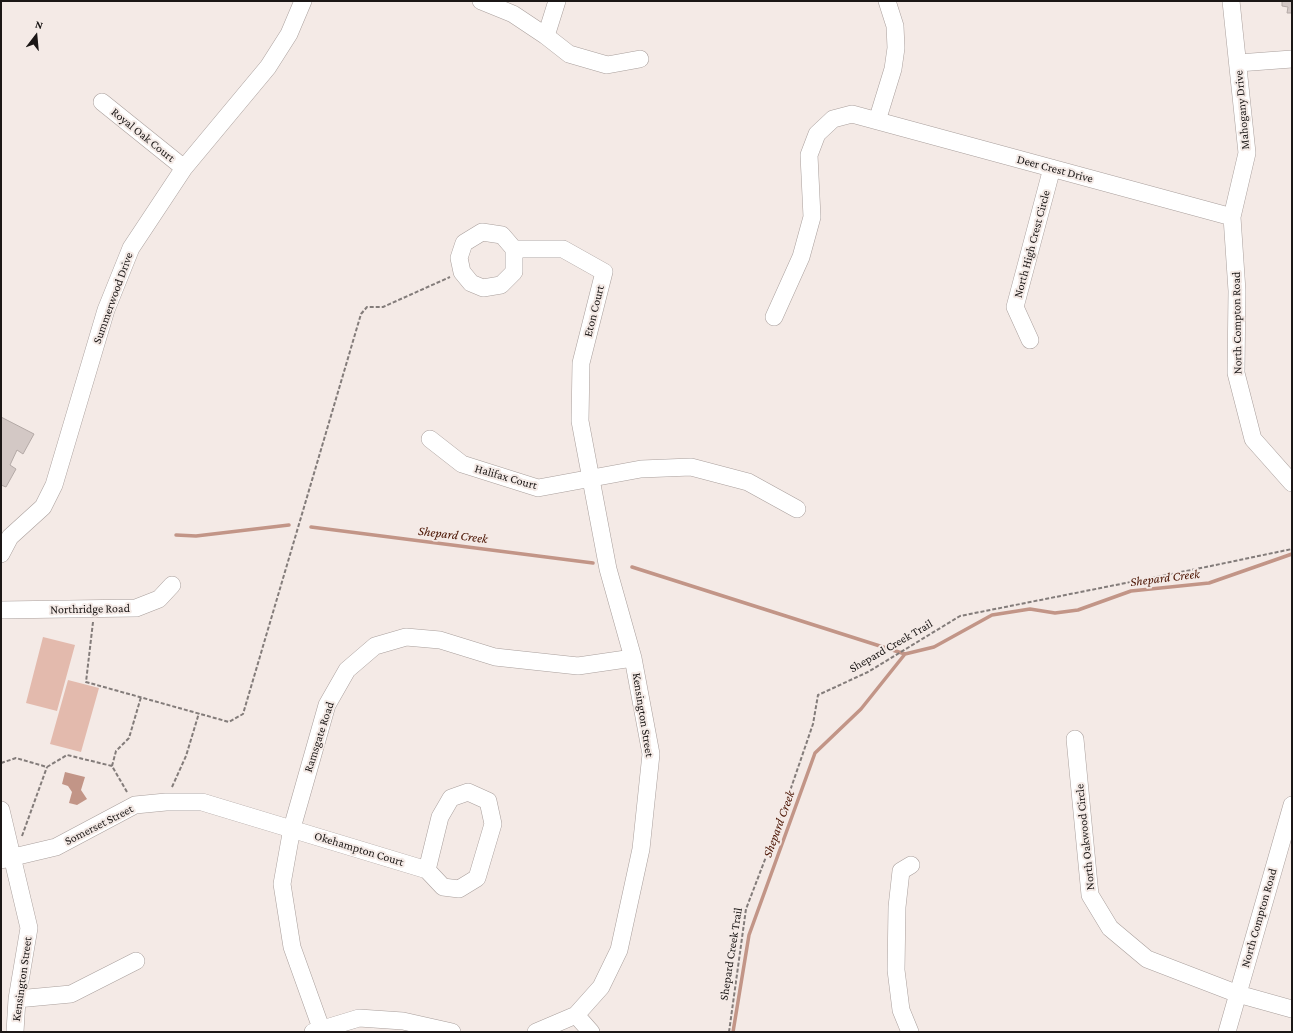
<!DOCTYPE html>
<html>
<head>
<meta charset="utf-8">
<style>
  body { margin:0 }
  #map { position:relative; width:1293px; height:1033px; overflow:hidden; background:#f4eae6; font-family:"Crimson Pro",serif }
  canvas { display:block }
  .frame { position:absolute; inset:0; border:2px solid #1b1716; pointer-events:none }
  .north { position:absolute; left:16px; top:16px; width:40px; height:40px; -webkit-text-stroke:3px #f4eae6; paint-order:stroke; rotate:16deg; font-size:11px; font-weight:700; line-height:16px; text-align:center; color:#1b1716 }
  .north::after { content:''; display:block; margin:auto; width:14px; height:18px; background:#1b1716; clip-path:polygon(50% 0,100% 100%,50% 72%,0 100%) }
</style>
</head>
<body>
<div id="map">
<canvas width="1293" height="1033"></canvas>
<div class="frame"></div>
<div class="north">N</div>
</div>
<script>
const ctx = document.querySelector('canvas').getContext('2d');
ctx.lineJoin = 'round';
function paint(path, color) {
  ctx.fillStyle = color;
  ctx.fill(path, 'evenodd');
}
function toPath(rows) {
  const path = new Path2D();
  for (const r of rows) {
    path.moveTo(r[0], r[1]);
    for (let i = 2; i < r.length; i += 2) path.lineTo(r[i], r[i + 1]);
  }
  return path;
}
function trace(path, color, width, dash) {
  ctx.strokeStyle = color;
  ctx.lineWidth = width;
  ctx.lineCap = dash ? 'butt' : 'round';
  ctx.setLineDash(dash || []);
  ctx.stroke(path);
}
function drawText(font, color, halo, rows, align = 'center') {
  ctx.font = font + ' "Crimson Pro",serif';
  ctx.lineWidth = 4;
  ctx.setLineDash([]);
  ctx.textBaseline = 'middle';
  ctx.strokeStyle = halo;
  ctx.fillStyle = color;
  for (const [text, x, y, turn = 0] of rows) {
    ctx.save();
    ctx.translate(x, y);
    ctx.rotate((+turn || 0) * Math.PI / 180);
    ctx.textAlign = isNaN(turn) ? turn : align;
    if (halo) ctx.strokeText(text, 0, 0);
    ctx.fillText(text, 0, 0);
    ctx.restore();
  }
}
const green = toPath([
  [43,637,75,645,57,711,26,703],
  [68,680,99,688,81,752,50,744]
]);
const water = toPath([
  [65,772,85,777,81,790,87,799,77,805,69,803,72,792,68,786,62,784]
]);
const stream = toPath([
  [311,527,593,563],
  [176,535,196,536,289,525],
  [632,567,905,654,934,647,992,615,1030,609,1055,613,1078,610,1131,591,1209,583,1292,554],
  [733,1032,749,935,815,753,861,709,905,654]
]);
const building = toPath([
  [1282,1,1292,1,1292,13,1287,13,1288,7,1282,6,1282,1],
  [1,417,34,434,23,454,17,450,10,465,16,469,6,487,1,485,1,417]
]);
const path = toPath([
  [93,622,86,682,229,722,243,714,361,314,367,307,383,307,450,277],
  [1,763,16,758,47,767,67,755,112,766],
  [172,787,186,756,199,713],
  [127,792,112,766,116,751,129,738,141,697],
  [22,836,47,767],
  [729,1032,746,909,779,823,813,724,818,695,868,672,960,616,1206,567,1292,549]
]);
const minor = toPath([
  [481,1,513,14,546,36,569,54,607,65,640,59],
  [1231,1,1247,153,1232,217,1237,291,1236,373,1253,439,1292,483],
  [546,36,557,1],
  [1238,63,1292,59],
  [102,102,184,168],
  [877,121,893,69,896,48,895,26,887,1],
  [514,249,502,235,482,232,464,243,459,258,462,272,471,283,483,288,501,285,514,272,514,249,563,249,604,272,581,363,580,421,608,569,633,658,651,754,641,849,619,950,601,987,576,1015,536,1032],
  [774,317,801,257,812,217,809,155,817,134,833,119,852,114,1232,217],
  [1030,340,1015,307,1052,168],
  [430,439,462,464,538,488,641,469,691,467,748,482,797,509],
  [1,554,10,537,43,507,54,485,106,310,131,248,184,168,268,67,289,34,303,1],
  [1,610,136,608,159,599,172,585],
  [1075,739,1090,895,1110,928,1147,959,1238,994,1292,1009],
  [1,810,29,928,17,999,15,1032],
  [1,860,56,847,135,805,166,802,202,802,427,870,443,887,459,889,477,878,493,824,488,801,468,792,451,798,440,817,427,870],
  [17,999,71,994,136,961],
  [576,1015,591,1032],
  [321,1028,292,947,282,884,292,828,327,705,347,670,375,646,406,637,440,640,495,657,578,666,633,658],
  [313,1032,359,1018,403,1021,452,1032],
  [910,1032,901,1010,896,970,897,907,901,871,911,865],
  [1227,1032,1292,805]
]);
const streetNames = [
  ["Mahogany Drive",1242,110,-95],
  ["Royal Oak Court",143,135,39],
  ["Deer Crest Drive",1055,169,15],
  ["North High Crest Circle",1032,244,-75],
  ["Summerwood Drive",113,298,-70],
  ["Eton Court",594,311,-76],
  ["North Compton Road",1237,323,-91],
  ["Halifax Court",506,477,16],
  ["Northridge Road",90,609,-1],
  ["Shepard Creek Trail",891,646,-30],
  ["Kensington Street",643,715,81],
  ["Ramsgate Road",319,737,-72],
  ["Somerset Street",99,825,-27],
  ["North Oakwood Circle",1085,837,-96],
  ["Okehampton Court",359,849,17],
  ["North Compton Road",1259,918,-74],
  ["Shepard Creek Trail",731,954,-81],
  ["Kensington Street",22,979,-82]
];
const waterNames = [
  ["Shepard Creek",453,535,7],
  ["Shepard Creek",1165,578,-7],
  ["Shepard Creek",779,824,-70]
];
paint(green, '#e3baad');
paint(water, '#c29587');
trace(stream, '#c29587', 3.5);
paint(building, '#d3c8c5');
trace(building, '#b3a9a6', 1);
trace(minor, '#a99f9c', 18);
trace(path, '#837c7a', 2, [4, 2]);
trace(minor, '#fff', 17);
drawText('12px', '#1b1716', '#f4eae6', streetNames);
drawText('italic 13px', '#4b1402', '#f4eae6', waterNames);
</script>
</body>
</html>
